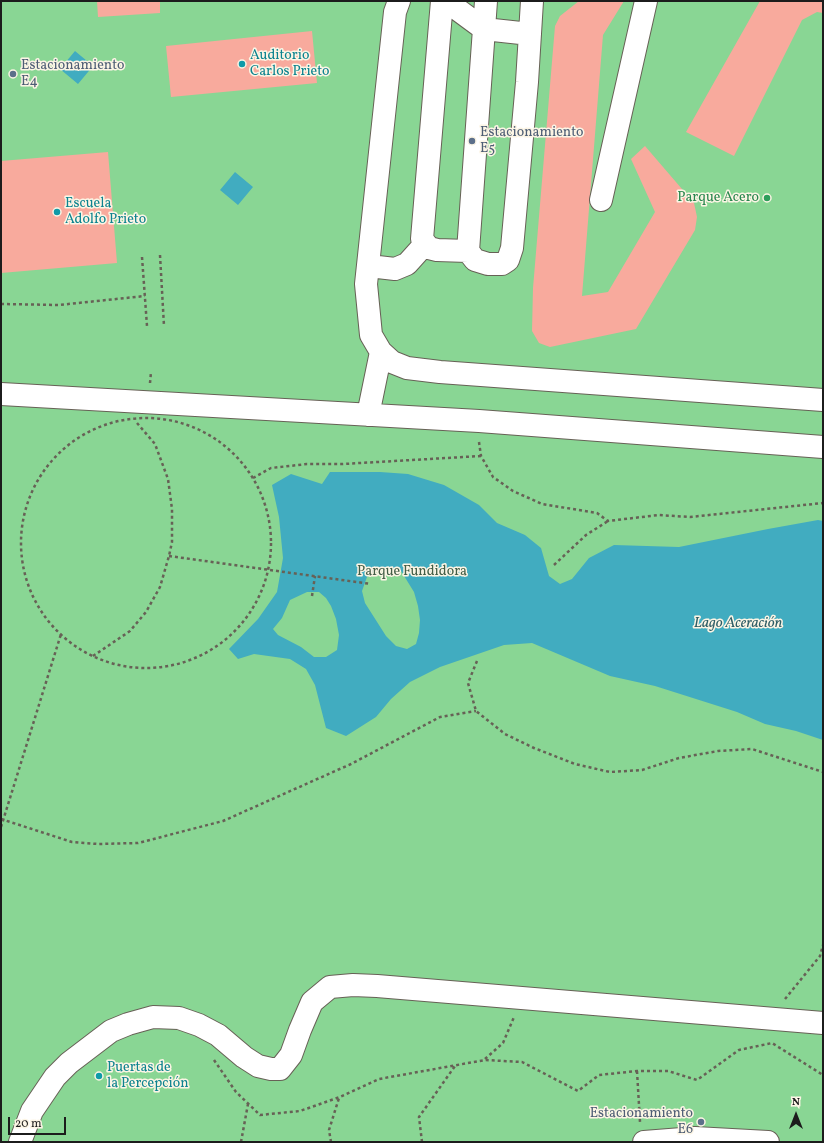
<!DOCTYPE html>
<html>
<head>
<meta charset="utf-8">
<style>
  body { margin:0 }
  #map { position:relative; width:824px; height:1143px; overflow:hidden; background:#f2e0c2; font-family:Vollkorn,serif }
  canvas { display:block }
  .frame { position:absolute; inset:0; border:2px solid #1c1c1c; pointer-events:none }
  .north { position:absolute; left:776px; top:1095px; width:40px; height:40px; -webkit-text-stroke:3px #fcf5e5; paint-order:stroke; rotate:0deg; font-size:11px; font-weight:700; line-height:16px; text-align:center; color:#1c1c1c }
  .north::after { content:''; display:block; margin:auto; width:14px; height:18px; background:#1c1c1c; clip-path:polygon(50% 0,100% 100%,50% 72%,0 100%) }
  .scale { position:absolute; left:8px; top:1117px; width:58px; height:18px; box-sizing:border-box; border:2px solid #1c1c1c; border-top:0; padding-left:5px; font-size:12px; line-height:14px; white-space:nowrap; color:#1c1c1c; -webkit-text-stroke:3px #fcf5e5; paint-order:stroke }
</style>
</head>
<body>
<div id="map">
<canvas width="824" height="1143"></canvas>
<div class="frame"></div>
<div class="north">N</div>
<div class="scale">20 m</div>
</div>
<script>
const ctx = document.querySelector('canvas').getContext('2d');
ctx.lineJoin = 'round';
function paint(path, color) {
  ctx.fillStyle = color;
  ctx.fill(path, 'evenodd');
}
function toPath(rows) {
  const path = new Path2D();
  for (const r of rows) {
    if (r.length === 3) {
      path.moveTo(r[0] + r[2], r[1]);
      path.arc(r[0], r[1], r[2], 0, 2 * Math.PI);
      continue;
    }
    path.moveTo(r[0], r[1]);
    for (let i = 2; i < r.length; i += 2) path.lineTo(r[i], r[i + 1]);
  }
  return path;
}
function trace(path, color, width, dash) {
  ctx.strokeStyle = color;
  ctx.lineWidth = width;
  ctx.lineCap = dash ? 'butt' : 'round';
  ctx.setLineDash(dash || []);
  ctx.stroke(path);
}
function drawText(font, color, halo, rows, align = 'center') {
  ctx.font = font + ' Vollkorn,serif';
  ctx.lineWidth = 3;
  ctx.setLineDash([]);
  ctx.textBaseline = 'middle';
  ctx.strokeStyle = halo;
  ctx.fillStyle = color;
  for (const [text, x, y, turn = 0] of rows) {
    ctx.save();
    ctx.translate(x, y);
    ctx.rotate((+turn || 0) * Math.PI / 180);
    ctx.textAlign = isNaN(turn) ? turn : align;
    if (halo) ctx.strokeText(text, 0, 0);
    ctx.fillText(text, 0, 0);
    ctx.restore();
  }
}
const green = toPath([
  [1,1,823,1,823,1142,1,1142]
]);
const water = toPath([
  [75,51,93,66,78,84,60,69],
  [235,172,253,187,238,205,220,190],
  [330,472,380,472,408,474,444,485,479,505,497,523,525,535,541,548,549,576,560,584,572,579,589,558,614,545,679,547,768,529,818,520,823,521,823,740,796,731,765,724,737,712,655,686,610,676,532,643,504,645,440,667,410,682,391,699,376,717,346,736,326,728,315,685,306,669,290,659,254,654,238,659,229,649,258,619,277,592,283,558,279,517,272,485,291,474,322,484],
  [390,568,401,571,414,592,418,606,420,620,419,633,416,644,407,649,396,646,386,636,365,603,362,591,367,577,377,569],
  [307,592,319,592,326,598,331,606,336,619,339,635,337,650,326,657,314,657,301,647,278,635,273,629,282,618,290,600]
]);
const building = toPath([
  [97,1,160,1,160,13,98,17],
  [579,1,624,1,603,35,582,296,608,292,655,212,631,159,645,146,694,203,697,217,695,230,636,329,550,347,539,343,532,331,533,288,555,26,560,16],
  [760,1,823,1,823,13,817,12,802,20,734,156,686,132],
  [312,31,317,83,171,97,166,46],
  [108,152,117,263,1,273,1,161]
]);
const path = toPath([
  [160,255,164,326],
  [142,257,147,326],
  [1,304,59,305,145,296],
  [150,383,151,372],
  [146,543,125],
  [479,442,481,456,493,477,513,491,542,504,597,513,608,521,659,515,690,517,823,503],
  [253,478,271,468,307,464,343,464,481,456],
  [169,556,371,584],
  [554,565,586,535,608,521],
  [312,596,315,576],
  [93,656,130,631,146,612,160,587,169,556,172,542,172,509,168,479,155,444,137,423],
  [477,661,468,683,476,711,505,734,534,748,575,764,610,772,642,770,679,758,718,751,752,749,823,772],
  [1,819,72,842,98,844,138,843,223,821,351,764,440,717,476,711],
  [1,827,61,634],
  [785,999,820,956,823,945],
  [485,1059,503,1043,514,1017],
  [214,1060,236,1092,260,1115,300,1111,340,1097,379,1079,485,1060,522,1062,578,1091,599,1075,637,1071,668,1071,697,1080,739,1050,772,1043,823,1075],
  [637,1071,640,1122],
  [241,1142,248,1104],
  [331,1142,329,1130,339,1098],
  [422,1142,419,1117,455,1066]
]);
const minor = toPath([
  [399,1,395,12,366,284,371,335,381,352,392,362,407,368,440,372,823,400],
  [442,1,422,239,429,248,437,250,468,251,486,1],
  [446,1,484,29,530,34],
  [601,200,646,1],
  [468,251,475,260,488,264,502,264,508,260,512,248,527,82,532,1],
  [369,266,395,269,407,264,425,244],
  [1,394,479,421,823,447],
  [368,415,381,352],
  [20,1142,32,1111,55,1077,69,1063,111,1031,128,1024,153,1017,179,1018,199,1025,218,1035,244,1057,258,1066,271,1069,280,1069,291,1055,300,1030,312,1002,330,987,353,985,377,986,823,1023],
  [644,1142,695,1138,768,1142]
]);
const markers = [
  [242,64,4,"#0f9aa8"],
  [13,74,4,"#5c6f8a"],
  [472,141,4,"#5c6f8a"],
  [767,198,4,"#2e9e5b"],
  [57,212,4,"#0f9aa8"],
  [99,1076,4,"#0f9aa8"],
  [701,1122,4,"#5c6f8a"]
];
const cultureNames = [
  ["Auditorio",250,56],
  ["Carlos Prieto",250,72],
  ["Escuela",65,204],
  ["Adolfo Prieto",65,220],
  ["Puertas de",107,1068],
  ["la Percepción",107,1084]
];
const serviceNames = [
  ["Estacionamiento",21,66],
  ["E4",21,82],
  ["Estacionamiento",480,133],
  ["E5",480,149],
  ["Estacionamiento",693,1114,"right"],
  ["E6",693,1130,"right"]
];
const leisureNames = [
  ["Parque Acero",759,198]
];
const parkNames = [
  ["Parque Fundidora",412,572]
];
const waterNames = [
  ["Lago Aceración",738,624]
];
paint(green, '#89d694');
paint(water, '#41acc0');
paint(building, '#f8aa9d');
trace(minor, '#676156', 24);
trace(path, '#676156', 2.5, [3, 3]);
trace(minor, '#fff', 22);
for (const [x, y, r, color] of markers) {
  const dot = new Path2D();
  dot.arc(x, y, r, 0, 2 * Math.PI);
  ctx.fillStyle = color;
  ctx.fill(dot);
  trace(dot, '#fcf5e5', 1.5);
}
drawText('14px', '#0d838f', '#fcf5e5', cultureNames, 'left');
drawText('14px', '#4e5e75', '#fcf5e5', serviceNames, 'left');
drawText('14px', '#27864d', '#fcf5e5', leisureNames, 'right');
drawText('14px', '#425d46', '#fcf5e5', parkNames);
drawText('italic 15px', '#2d5d66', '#fcf5e5', waterNames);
</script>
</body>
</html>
